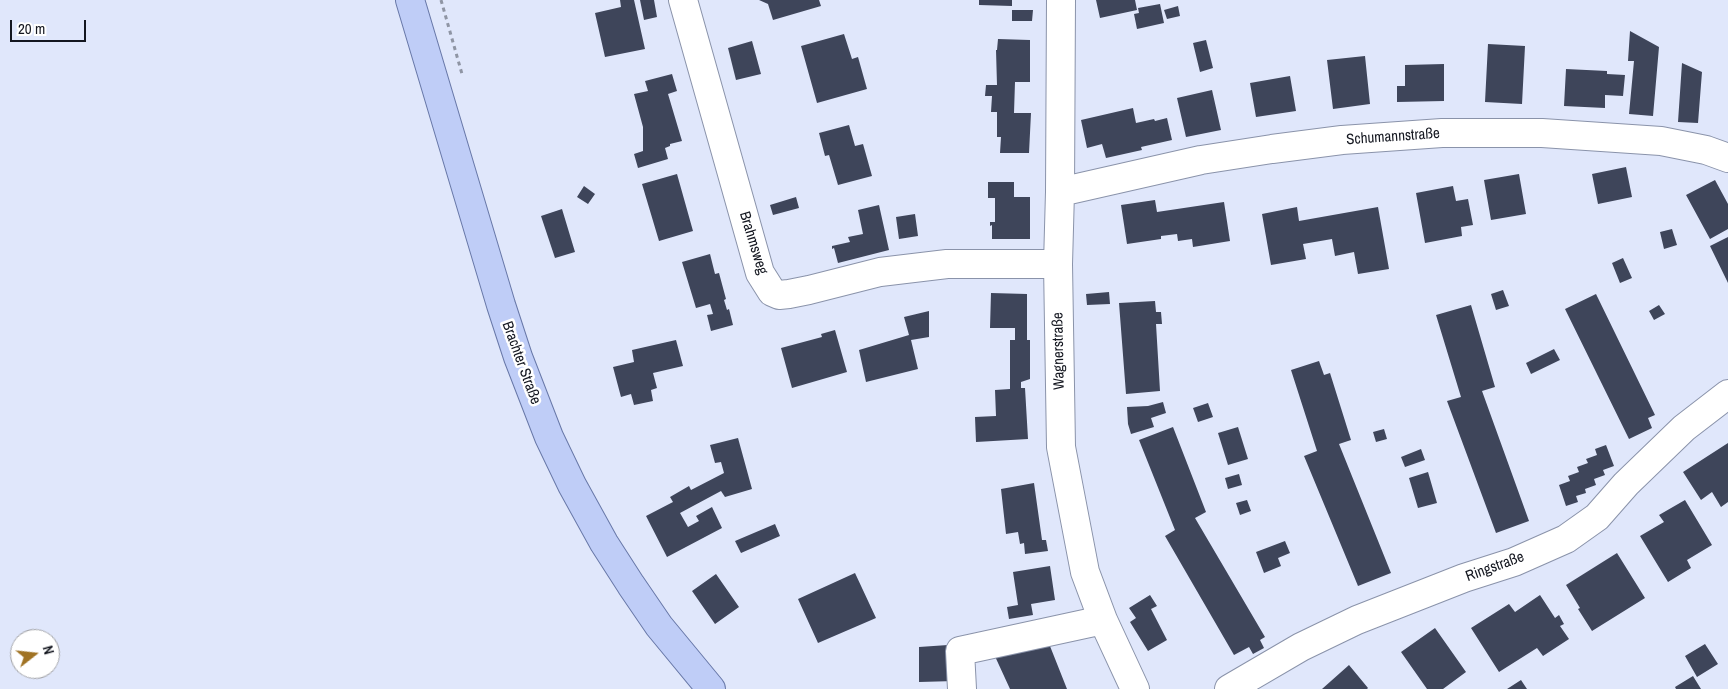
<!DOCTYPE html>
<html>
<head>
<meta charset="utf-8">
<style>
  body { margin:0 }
  #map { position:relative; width:1728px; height:689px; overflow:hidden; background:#e0e7fb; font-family:"Archivo Narrow",sans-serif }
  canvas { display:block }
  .north { position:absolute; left:10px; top:629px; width:50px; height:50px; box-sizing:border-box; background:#fff; border:1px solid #a1a2a6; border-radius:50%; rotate:74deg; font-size:14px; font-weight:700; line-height:20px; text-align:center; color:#141720 }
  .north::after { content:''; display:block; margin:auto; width:18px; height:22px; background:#a07324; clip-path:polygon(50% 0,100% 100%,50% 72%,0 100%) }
  .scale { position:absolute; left:10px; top:20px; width:76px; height:22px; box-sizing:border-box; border:2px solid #141720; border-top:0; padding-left:6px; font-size:15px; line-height:18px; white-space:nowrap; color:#141720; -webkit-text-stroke:4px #fff; paint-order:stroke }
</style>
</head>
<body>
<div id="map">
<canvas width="1728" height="689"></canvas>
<div class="north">N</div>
<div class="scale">20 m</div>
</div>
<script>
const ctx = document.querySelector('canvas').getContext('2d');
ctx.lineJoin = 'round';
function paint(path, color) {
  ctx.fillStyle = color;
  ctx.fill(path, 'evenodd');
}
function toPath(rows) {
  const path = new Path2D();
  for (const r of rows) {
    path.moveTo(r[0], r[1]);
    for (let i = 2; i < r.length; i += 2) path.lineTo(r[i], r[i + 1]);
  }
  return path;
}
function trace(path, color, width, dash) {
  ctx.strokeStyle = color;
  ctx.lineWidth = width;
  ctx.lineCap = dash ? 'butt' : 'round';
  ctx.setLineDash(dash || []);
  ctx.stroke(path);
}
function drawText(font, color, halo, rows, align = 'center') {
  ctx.font = font + ' "Archivo Narrow",sans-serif';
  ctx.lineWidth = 5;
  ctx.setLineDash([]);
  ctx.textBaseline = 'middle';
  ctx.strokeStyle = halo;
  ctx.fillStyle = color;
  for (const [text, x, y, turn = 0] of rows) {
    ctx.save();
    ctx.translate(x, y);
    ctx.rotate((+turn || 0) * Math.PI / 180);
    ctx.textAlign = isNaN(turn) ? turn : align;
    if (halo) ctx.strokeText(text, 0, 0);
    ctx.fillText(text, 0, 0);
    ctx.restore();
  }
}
const building = toPath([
  [620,0,634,0,645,49,605,57,595,13,621,7],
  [640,0,654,0,657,17,644,20],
  [759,0,819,0,821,6,773,20,768,4],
  [979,0,1012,0,1012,6,979,5],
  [1096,0,1135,0,1137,10,1100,18],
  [1160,4,1164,23,1137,29,1134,14,1139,13,1138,8],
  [1178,6,1180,16,1167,19,1164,10],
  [1012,10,1033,10,1032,21,1012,21],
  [1630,31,1659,47,1653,116,1629,114,1634,61,1628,61],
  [844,34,852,59,858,57,867,89,817,103,801,46],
  [998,39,1030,40,1030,82,1015,82,1014,113,1031,113,1029,153,1000,153,1001,137,997,137,997,112,991,112,992,96,985,96,986,85,997,85,996,50,997,50],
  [1206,40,1213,68,1200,72,1193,43],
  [752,41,761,74,736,80,728,48],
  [1488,44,1525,46,1522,104,1485,102],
  [1365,56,1370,104,1333,109,1327,60],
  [1682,63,1702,72,1698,123,1678,122],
  [1444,64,1444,101,1397,102,1397,86,1405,86,1405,65],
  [1566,69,1607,71,1607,74,1625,75,1623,96,1605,95,1605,108,1564,106],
  [672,74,677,91,668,94,682,141,670,144,670,146,665,148,668,159,638,168,634,154,643,151,643,127,634,94,648,91,645,81],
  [1290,76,1296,111,1256,117,1250,83],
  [1212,90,1221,130,1186,137,1177,98],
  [1133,108,1136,123,1154,119,1155,121,1167,118,1172,140,1141,147,1142,150,1106,158,1102,144,1087,148,1081,120],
  [849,125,855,146,863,144,872,176,838,185,829,155,825,156,819,133],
  [1626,167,1632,197,1598,204,1592,174],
  [677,174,693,231,659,241,642,184],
  [1519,174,1526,214,1491,220,1484,180],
  [1715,180,1728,204,1728,229,1710,239,1686,195],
  [988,182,1014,182,1014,197,1030,197,1030,239,992,239,992,225,990,226,990,222,995,222,995,198,988,198],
  [584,186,595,194,588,204,577,197],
  [1453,186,1456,201,1468,199,1473,225,1461,227,1462,236,1425,243,1416,193],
  [796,197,799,208,773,215,770,205],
  [1155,200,1157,212,1224,202,1230,241,1193,247,1192,239,1178,241,1177,234,1161,236,1161,239,1127,244,1121,205],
  [879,205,889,250,838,263,834,248,832,249,832,246,850,242,848,237,863,234,858,210],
  [1297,207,1299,221,1378,207,1389,269,1358,274,1354,252,1335,256,1332,239,1303,244,1306,259,1271,265,1262,214],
  [562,209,575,252,555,258,541,216],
  [915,214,918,236,899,239,896,217],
  [1672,229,1677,245,1664,249,1660,232],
  [1728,237,1728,283,1710,246],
  [710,254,715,274,719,273,726,299,724,300,727,310,729,309,733,325,711,331,707,315,713,314,710,304,696,308,682,262],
  [1623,258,1632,278,1620,283,1612,263],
  [1503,290,1509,306,1496,310,1491,294],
  [1109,292,1110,304,1087,305,1086,294],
  [991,293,1027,294,1027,340,1030,340,1030,379,1021,382,1021,388,1025,388,1028,439,976,442,975,417,996,416,995,390,1010,389,1010,340,1015,340,1015,328,990,328],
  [1596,294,1655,415,1648,418,1652,428,1629,439,1565,309],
  [1155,301,1156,312,1161,312,1162,324,1156,324,1160,391,1126,394,1119,303],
  [1471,305,1495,387,1482,391,1529,521,1496,533,1447,401,1461,397,1436,315],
  [1659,305,1665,314,1654,320,1649,311],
  [929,311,929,337,911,340,918,369,866,382,859,350,909,335,904,317],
  [835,330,847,372,792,388,781,348,822,337,821,334],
  [676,340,683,366,653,373,657,388,651,390,653,401,634,405,631,394,621,397,613,367,634,362,632,350],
  [1554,349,1560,360,1531,374,1526,363],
  [1319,361,1324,375,1330,373,1351,440,1339,444,1391,573,1358,586,1304,456,1317,451,1291,370],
  [1163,402,1166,413,1151,418,1154,427,1131,434,1128,424,1127,407,1148,406],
  [1208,403,1213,417,1198,422,1193,408],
  [1173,427,1206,512,1195,518,1265,637,1260,640,1264,648,1253,654,1249,647,1234,655,1165,536,1175,530,1139,440],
  [1238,427,1248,459,1228,465,1218,433],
  [1384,429,1387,439,1376,442,1373,432],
  [738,438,752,489,725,497,721,491,680,513,688,527,699,521,696,516,712,507,722,528,667,557,646,516,673,502,670,497,689,486,691,490,724,473,721,462,715,463,710,445],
  [1728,443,1728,502,1721,507,1712,492,1701,500,1683,472],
  [1606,445,1614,466,1603,470,1605,475,1594,479,1596,485,1585,489,1586,493,1576,496,1578,502,1566,506,1559,485,1570,481,1568,476,1579,472,1577,467,1588,463,1586,459,1597,455,1595,449],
  [1421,449,1425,460,1405,467,1401,457],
  [1428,472,1437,503,1418,508,1409,478],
  [1239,474,1242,485,1228,489,1225,478],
  [1034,483,1042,540,1046,540,1048,551,1025,554,1024,543,1020,544,1018,532,1006,534,1001,489],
  [1247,500,1251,511,1240,515,1236,503],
  [1685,500,1712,545,1687,560,1691,568,1668,582,1640,536,1664,522,1659,515],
  [775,524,780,536,741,553,735,541],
  [1285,541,1290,553,1278,558,1281,566,1264,573,1256,552],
  [1617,553,1645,598,1592,631,1578,609,1580,608,1566,585],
  [1050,566,1055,600,1031,604,1033,615,1009,619,1007,607,1018,605,1013,572],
  [855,573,876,618,818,643,798,599],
  [716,574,739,607,715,624,692,591],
  [1150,595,1157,606,1151,609,1167,640,1148,651,1130,622,1136,618,1129,608],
  [1540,595,1555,618,1559,615,1564,624,1560,626,1569,639,1543,656,1537,648,1499,672,1471,628,1509,604,1515,612],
  [1435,628,1466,672,1443,689,1427,689,1401,652],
  [1046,636,1067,689,1010,689,993,652],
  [1705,644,1718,664,1697,677,1685,656],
  [948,645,955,681,919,682,919,647],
  [1349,665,1368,688,1367,689,1322,689],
  [1693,676,1701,689,1676,689,1675,687],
  [1521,680,1527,689,1507,689]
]);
const path = toPath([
  [441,0,462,74]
]);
const minor = toPath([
  [683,0,760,273,772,292,779,295,789,294,809,290,880,272,947,264,1058,264],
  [1061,0,1060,192,1058,264,1061,447,1085,572,1103,620,1135,689],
  [1060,192,1201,160,1272,149,1342,140,1442,133,1542,133,1661,141,1706,150,1728,158],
  [962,689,960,651,1103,620],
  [1229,689,1301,647,1357,620,1464,578,1514,562,1566,539,1597,517,1626,484,1684,428,1728,394]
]);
const major = toPath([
  [410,0,501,305,518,357,549,437,572,485,604,543,631,585,659,626,711,689]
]);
const streetNames = [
  ["Schumannstraße",1393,137,-4],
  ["Brahmsweg",753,243,73],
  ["Wagnerstraße",1059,351,-91],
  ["Brachter Straße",521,363,70],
  ["Ringstraße",1495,567,-20]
];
paint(building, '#3e455a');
trace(minor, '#8a93aa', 30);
trace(major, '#6878a8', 30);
trace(path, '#8f95a4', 3, [4, 4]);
trace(minor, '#fff', 28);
trace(major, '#bfcdf7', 28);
drawText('15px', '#141720', '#fff', streetNames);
</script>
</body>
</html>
